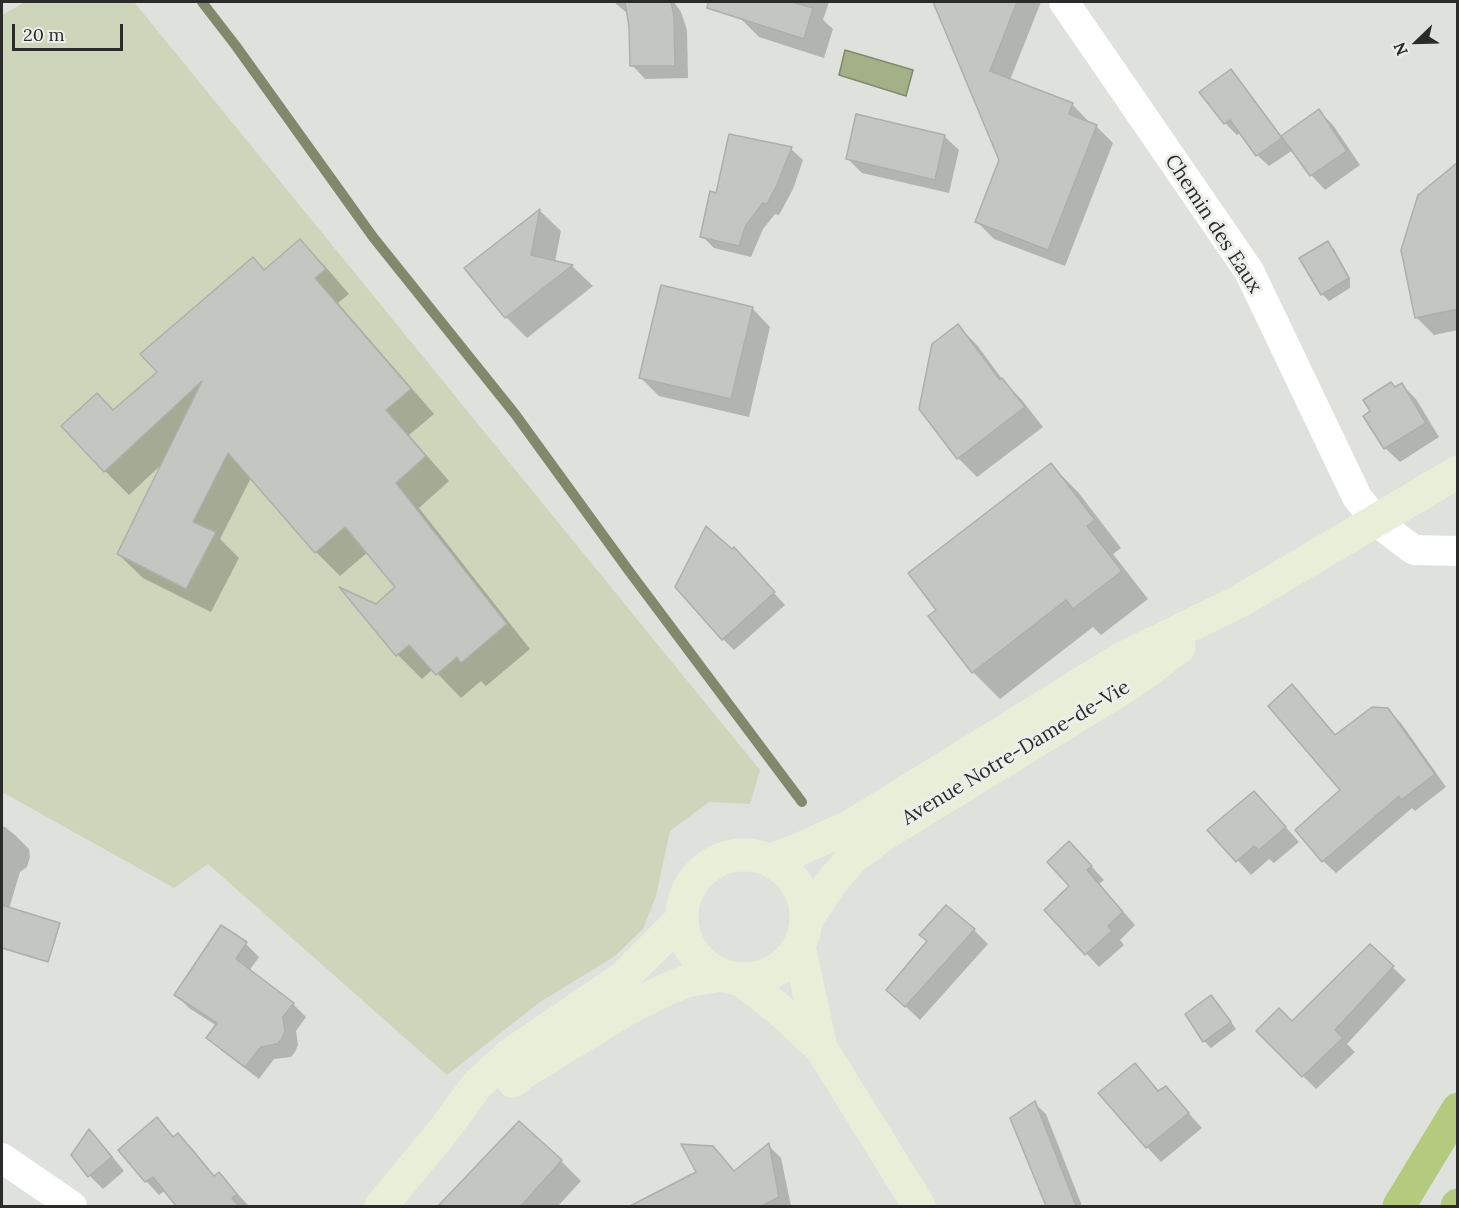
<!DOCTYPE html>
<html>
<head>
<meta charset="utf-8">
<style>
  body { margin:0 }
  #map { position:relative; width:1459px; height:1208px; overflow:hidden; background:#dfe1dc; font-family:Lora,serif }
  canvas { display:block }
  .frame { position:absolute; inset:0; border:3px solid #2b2c2a; pointer-events:none }
  .north { position:absolute; left:1387px; top:12px; width:60px; height:60px; -webkit-text-stroke:4px #eceee9; paint-order:stroke; rotate:247deg; font-size:16px; font-weight:700; line-height:24px; text-align:center; color:#2b2c2a }
  .north::after { content:''; display:block; margin:auto; width:21px; height:27px; background:#2b2c2a; clip-path:polygon(50% 0,100% 100%,50% 72%,0 100%) }
  .scale { position:absolute; left:12px; top:24px; width:111px; height:27px; box-sizing:border-box; border:3px solid #2b2c2a; border-top:0; padding-left:8px; font-size:18px; line-height:21px; white-space:nowrap; color:#2b2c2a; -webkit-text-stroke:4px #eceee9; paint-order:stroke }
</style>
</head>
<body>
<div id="map">
<canvas width="1459" height="1208"></canvas>
<div class="frame"></div>
<div class="north">N</div>
<div class="scale">20 m</div>
</div>
<script>
const ctx = document.querySelector('canvas').getContext('2d');
ctx.lineJoin = 'round';
function paint(path, color) {
  ctx.fillStyle = color;
  ctx.fill(path, 'evenodd');
}
function toPath(rows) {
  const path = new Path2D();
  for (const r of rows) {
    if (r.length === 3) {
      path.moveTo(r[0] + r[2], r[1]);
      path.arc(r[0], r[1], r[2], 0, 2 * Math.PI);
      continue;
    }
    path.moveTo(r[0], r[1]);
    for (let i = 2; i < r.length; i += 2) path.lineTo(r[i], r[i + 1]);
  }
  return path;
}
function trace(path, color, width, dash) {
  ctx.strokeStyle = color;
  ctx.lineWidth = width;
  ctx.lineCap = dash ? 'butt' : 'round';
  ctx.setLineDash(dash || []);
  ctx.stroke(path);
}
function drawText(font, color, halo, rows, align = 'center') {
  ctx.font = font + ' Lora,serif';
  ctx.lineWidth = 6;
  ctx.setLineDash([]);
  ctx.textBaseline = 'middle';
  ctx.strokeStyle = halo;
  ctx.fillStyle = color;
  for (const [text, x, y, turn = 0] of rows) {
    ctx.save();
    ctx.translate(x, y);
    ctx.rotate((+turn || 0) * Math.PI / 180);
    ctx.textAlign = isNaN(turn) ? turn : align;
    if (halo) ctx.strokeText(text, 0, 0);
    ctx.fillText(text, 0, 0);
    ctx.restore();
  }
}
const green = toPath([
  [25,2,134,2,760,770,750,804,709,802,670,831,656,896,643,929,615,956,540,1002,447,1075,208,864,174,888,2,792,2,15]
]);
const water = toPath([
  [845,50,913,70,906,96,839,75,845,50]
]);
const shadow = toPath([
  [614,2,674,2,681,12,687,30,688,78,645,79,632,65,628,14],
  [744,2,829,2,823,20,833,29,824,58,759,37,739,17],
  [968,2,1041,2,1010,80,1072,104,1089,122,1089,123,1096,126,1113,143,1065,266,994,239,977,222,1000,160,952,42],
  [1230,71,1242,83,1282,137,1319,111,1333,125,1360,165,1325,190,1311,175,1293,150,1269,166,1257,155,1241,132,1237,135,1225,123,1202,93],
  [730,135,791,149,803,160,793,189,779,215,775,214,763,229,751,257,714,248,702,236,717,194],
  [944,136,959,150,949,193,862,173,847,158],
  [1458,164,1458,330,1434,335,1416,317],
  [540,211,561,231,555,262,572,266,593,286,527,338,506,317,466,269],
  [300,241,324,265,349,294,338,303,434,414,409,435,449,481,419,508,530,649,486,686,481,681,461,698,433,669,422,679,397,654,376,605,397,587,368,552,340,576,316,552,251,478,220,539,239,558,211,612,143,578,118,554,162,464,129,495,105,471,114,412,159,372,265,271],
  [1327,243,1334,249,1350,278,1350,288,1329,301,1322,294],
  [752,308,770,327,749,417,659,396,640,377],
  [958,326,977,345,1005,383,1021,399,1043,427,977,477,958,458],
  [1402,385,1416,399,1439,437,1400,462,1385,448],
  [1051,465,1078,492,1121,548,1113,554,1148,599,1101,635,1093,627,1000,699,973,672,939,610],
  [745,561,785,605,734,650,723,639],
  [1292,686,1336,736,1388,710,1401,723,1446,787,1415,811,1412,808,1336,873,1323,861,1342,790],
  [1268,807,1299,842,1274,863,1269,859,1251,875,1210,830],
  [2,826,5,827,15,835,29,849,30,857,27,867,20,872,3,929],
  [1082,856,1104,880,1099,884,1135,925,1120,940,1124,945,1099,967,1046,910,1071,886],
  [946,907,974,930,988,944,920,1020,888,990,928,943,921,935],
  [246,944,259,957,249,971,293,1004,306,1017,296,1031,298,1045,295,1052,291,1057,274,1059,259,1079,222,1051,208,1038,217,1026,189,1008,176,995],
  [1370,946,1406,980,1347,1044,1355,1052,1316,1089,1258,1031,1292,1023],
  [1211,997,1218,1003,1236,1029,1211,1048,1204,1041,1187,1014],
  [1135,1065,1160,1092,1166,1088,1202,1128,1161,1162,1147,1147,1100,1093],
  [1034,1103,1046,1114,1082,1206,1048,1206,1012,1119],
  [157,1119,174,1138,178,1135,192,1148,215,1177,219,1174,249,1206,179,1206,166,1190,159,1195,146,1181],
  [89,1132,102,1144,124,1171,103,1189,90,1176],
  [768,1145,781,1158,791,1206,670,1206,666,1190,698,1173,713,1147,735,1172],
  [561,1161,581,1181,558,1206,451,1206,446,1201]
]);
const stream = toPath([
  [202,2,236,46,373,237,515,414,629,571,802,802]
]);
const building = toPath([
  [625,2,671,2,674,16,675,66,630,66,629,27,625,2],
  [708,2,792,2,813,8,804,39,707,8,708,2],
  [933,2,1017,2,990,71,1073,103,1069,114,1097,125,1048,250,975,222,999,160,933,2],
  [1231,69,1282,138,1256,156,1230,120,1224,124,1199,92,1231,69],
  [1319,109,1347,151,1310,176,1281,136,1319,109],
  [856,114,945,135,935,180,846,159,856,114],
  [729,134,792,147,777,185,767,204,763,203,746,225,739,246,700,237,710,191,716,193,729,134],
  [1458,162,1458,309,1415,318,1401,250,1418,195,1458,162],
  [540,209,531,255,573,265,505,318,464,268,540,209],
  [300,239,326,269,315,278,411,389,386,410,426,456,396,483,507,624,461,663,457,657,436,675,409,645,396,656,339,587,376,604,395,587,345,527,315,553,228,453,193,522,216,532,186,589,117,554,202,381,104,472,61,426,97,393,113,410,157,372,140,354,253,257,264,270,300,239],
  [1328,241,1349,278,1321,295,1299,258,1328,241],
  [661,285,753,307,731,399,639,378,661,285],
  [958,324,1000,380,1002,378,1025,407,957,459,919,409,932,344,958,324],
  [1391,382,1395,387,1402,383,1426,423,1384,449,1363,416,1370,411,1363,400,1391,382],
  [1051,463,1095,520,1087,526,1122,571,1073,609,1066,600,972,673,928,616,936,610,908,573,1051,463],
  [706,526,732,549,734,547,775,592,722,640,675,587,706,526],
  [1292,684,1335,735,1372,707,1388,708,1435,774,1401,800,1399,796,1322,862,1295,830,1340,790,1268,706,1292,684],
  [1254,791,1286,827,1259,850,1254,846,1236,862,1207,830,1254,791],
  [1069,841,1092,866,1087,870,1123,912,1108,926,1112,931,1085,955,1044,910,1069,886,1047,862,1069,841],
  [2,905,60,923,48,962,2,948,2,905],
  [946,905,975,929,905,1007,886,990,927,941,919,935,946,905],
  [221,925,247,942,236,959,294,1003,283,1017,285,1031,282,1039,277,1044,261,1047,245,1067,206,1038,217,1023,174,995,221,925],
  [1370,944,1394,966,1335,1030,1343,1038,1302,1077,1256,1031,1279,1008,1292,1021,1370,944],
  [1211,995,1231,1022,1203,1042,1185,1014,1211,995],
  [1135,1063,1158,1091,1166,1086,1189,1113,1146,1148,1098,1093,1135,1063],
  [1035,1101,1076,1206,1046,1206,1010,1118,1035,1101],
  [157,1117,173,1137,178,1133,214,1176,219,1172,237,1194,232,1198,239,1206,176,1206,153,1177,145,1182,118,1150,157,1117],
  [519,1121,562,1160,521,1206,438,1206,519,1121],
  [89,1129,112,1157,88,1177,71,1155,89,1129],
  [769,1143,779,1197,762,1206,630,1206,696,1172,681,1144,713,1146,734,1171,769,1143]
]);
const street = toPath([
  [1064,2,1249,271,1357,497,1376,521,1399,539,1414,550,1458,551],
  [2,1158,72,1206]
]);
const secondary = toPath([
  [744,917,62],
  [770,860,791,853,851,826,1121,659,1240,601,1458,472],
  [806,920,830,884,851,859,883,835,1134,681,1179,647],
  [799,946,821,1048],
  [741,979,781,1011,821,1048,919,1206],
  [513,1081,524,1072,627,1009,665,990,687,981,720,975],
  [381,1206,443,1131,477,1085,511,1054,622,979,681,920]
]);
const highway = toPath([
  [1399,1206,1458,1109],
  [1457,1206,1458,1205]
]);
const streetNames = [
  ["Chemin des Eaux",1213,224,57],
  ["Avenue Notre-Dame-de-Vie",1016,753,-31]
];
paint(green, '#cdd6bb');
paint(water, '#a4b188');
trace(water, '#80896c', 1.5);
paint(shadow, '#0003');
trace(stream, '#80896c', 10);
paint(building, '#c4c6c1');
trace(building, '#adafaa', 1.5);
trace(street, '#fff', 30);
trace(secondary, '#e8efd9', 33);
trace(highway, '#b3ca7f', 33);
drawText('20px', '#2b2c2a', '#eceee9', streetNames);
</script>
</body>
</html>
